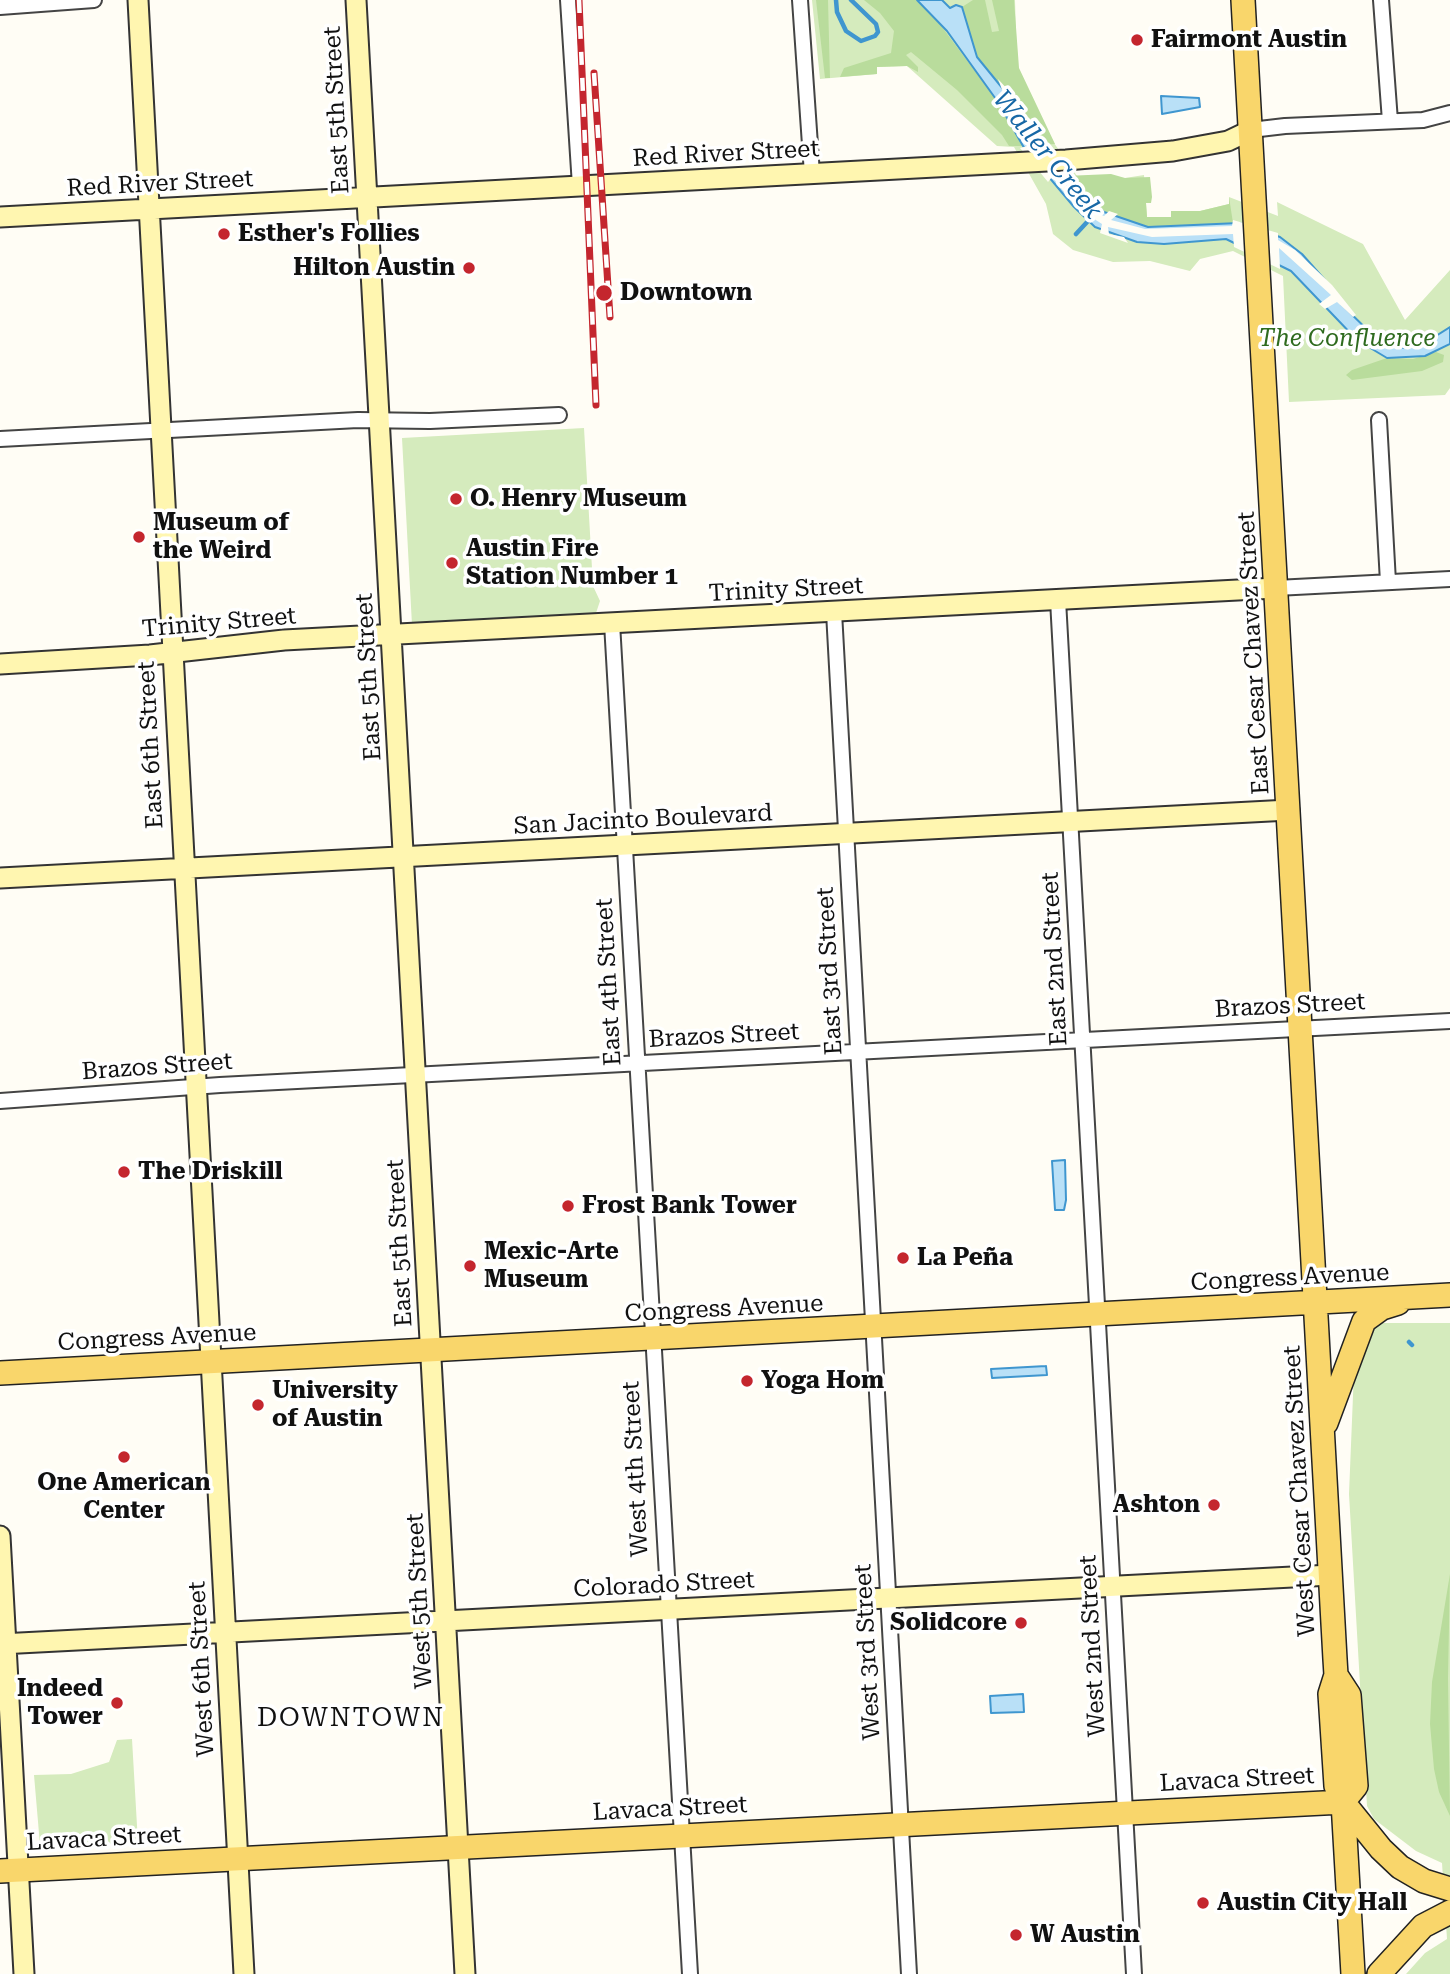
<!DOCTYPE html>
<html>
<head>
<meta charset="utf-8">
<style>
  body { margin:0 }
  canvas { display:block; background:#fffdf5 }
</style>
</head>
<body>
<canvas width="1450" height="1974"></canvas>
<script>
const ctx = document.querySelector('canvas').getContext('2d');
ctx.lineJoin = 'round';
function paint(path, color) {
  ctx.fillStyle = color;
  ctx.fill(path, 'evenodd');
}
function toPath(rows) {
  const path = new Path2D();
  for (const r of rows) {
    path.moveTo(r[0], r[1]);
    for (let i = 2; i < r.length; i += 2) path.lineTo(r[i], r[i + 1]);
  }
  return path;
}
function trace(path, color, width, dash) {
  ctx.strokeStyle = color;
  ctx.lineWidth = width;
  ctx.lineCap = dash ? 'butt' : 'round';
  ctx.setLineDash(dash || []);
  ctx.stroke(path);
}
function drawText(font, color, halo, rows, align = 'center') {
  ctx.font = font + ' "Roboto Serif",serif';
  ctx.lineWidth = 7;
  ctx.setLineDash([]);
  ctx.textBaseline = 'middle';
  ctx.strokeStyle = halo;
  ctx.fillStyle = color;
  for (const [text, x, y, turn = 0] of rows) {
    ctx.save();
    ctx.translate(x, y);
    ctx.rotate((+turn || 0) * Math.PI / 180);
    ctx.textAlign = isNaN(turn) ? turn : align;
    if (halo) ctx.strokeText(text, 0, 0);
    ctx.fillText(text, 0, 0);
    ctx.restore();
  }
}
const green = toPath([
  [812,0,1015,0,1017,67,1054,143,1077,176,1125,178,1144,175,1147,217,1171,217,1171,211,1200,211,1229,204,1229,197,1278,216,1277,202,1363,244,1405,320,1450,270,1450,388,1445,395,1289,402,1283,276,1233,251,1200,259,1190,271,1150,261,1113,262,1073,250,1053,234,1046,204,1014,147,997,146,907,66,877,67,877,74,820,79],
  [584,428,593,586,600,601,595,616,585,619,577,615,412,625,402,438],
  [1378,1323,1450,1323,1450,1974,1406,1974,1425,1953,1447,1939,1442,1863,1416,1851,1374,1819,1367,1806,1349,1494,1354,1371,1366,1332],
  [132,1739,138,1843,40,1845,34,1775,71,1774,109,1762,117,1740]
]);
const forest = toPath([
  [816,0,828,0,830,78,825,78],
  [864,0,917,0,930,11,998,102,1023,146,1009,146,1002,135,957,90,911,52,906,55,918,67,918,72,907,66,877,67,877,74,840,77,844,68,891,53,894,31,880,13],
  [973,0,985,0,992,32,999,31,992,0,1014,0,1019,68,1055,144,1042,145,1012,100,977,57,962,7],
  [1111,174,1125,178,1150,177,1152,197,1151,203,1146,203,1147,217,1171,217,1171,211,1200,211,1229,204,1229,197,1233,223,1168,228,1138,225,1104,212,1065,176],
  [1436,352,1444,355,1443,362,1422,371,1352,380,1346,375,1352,370,1387,358,1413,359],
  [1450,1574,1448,1678,1450,1816,1439,1792,1434,1769,1430,1724,1432,1682]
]);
const water = toPath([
  [917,0,942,0,950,8,956,5,962,7,977,57,1012,100,1070,182,1104,212,1148,227,1239,223,1280,237,1302,254,1325,280,1341,304,1382,344,1404,348,1420,346,1450,327,1450,344,1425,356,1387,358,1357,340,1291,271,1226,239,1164,244,1137,242,1095,227,1074,207,1023,146,998,102,947,31,917,0],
  [1161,96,1199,98,1200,107,1162,114,1161,96],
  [1065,1160,1066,1200,1064,1210,1055,1210,1052,1161,1065,1160],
  [1046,1366,1047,1375,992,1378,991,1369,1046,1366],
  [1023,1694,1024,1712,991,1713,990,1696,1023,1694]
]);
const pier = toPath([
  [998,79,1009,91,1038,145,1046,144,1069,176,1059,177,1068,188,1097,213,1104,216,1109,211,1118,214,1111,220,1145,229,1232,226,1233,220,1278,233,1278,240,1295,250,1332,285,1356,315,1353,317,1337,302,1325,309,1319,304,1331,295,1279,248,1280,269,1234,247,1233,234,1152,237,1108,227,1109,234,1124,237,1128,243,1100,233,1102,224,1077,208,1052,177,1048,182,1020,148,1031,145,1007,103]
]);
const stream = toPath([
  [836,0,837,12,846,31,861,41,875,36,878,32,876,24,851,0],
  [1076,234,1088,221],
  [1409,1342,1412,1345]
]);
const minor = toPath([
  [568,0,580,186],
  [800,0,812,174],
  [1381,0,1390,121],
  [0,7,94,0],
  [1251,130,1285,126,1423,120,1450,113],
  [1379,420,1388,582],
  [0,439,358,420,430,421,559,415],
  [1276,588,1450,579],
  [1058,600,1134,1974],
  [834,612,909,1974],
  [612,623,690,1974],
  [0,1101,220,1085,1450,1021]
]);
const secondary = toPath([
  [138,0,244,1974],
  [356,0,465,1974],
  [0,217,1066,160,1173,151,1228,141,1251,130],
  [0,664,150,655,284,640,1276,588],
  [0,878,1289,810],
  [0,1536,24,1974],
  [0,1644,1331,1575]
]);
const primary = toPath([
  [1243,0,1335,1659,1336,1675,1330,1694,1336,1786,1343,1802,1353,1974],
  [0,1373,1450,1295],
  [1326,1423,1364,1321,1382,1308,1398,1303],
  [1336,1675,1349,1695,1356,1786,1343,1802],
  [1343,1802,1381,1849,1400,1867,1424,1881,1450,1889],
  [0,1871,1343,1802],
  [1379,1974,1423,1926,1450,1912]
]);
const rail = toPath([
  [579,0,596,405],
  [594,73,610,317]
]);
const markers = [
  [1137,40,7,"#c4262e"],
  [224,234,7,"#c4262e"],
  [469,268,7,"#c4262e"],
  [604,293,9,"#c4262e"],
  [456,499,7,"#c4262e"],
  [139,537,7,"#c4262e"],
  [452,563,7,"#c4262e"],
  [124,1172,7,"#c4262e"],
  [568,1206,7,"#c4262e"],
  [903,1258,7,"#c4262e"],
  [470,1266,7,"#c4262e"],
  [747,1381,7,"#c4262e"],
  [258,1405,7,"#c4262e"],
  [124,1457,7,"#c4262e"],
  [1214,1505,7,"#c4262e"],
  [1021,1623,7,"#c4262e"],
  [117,1703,7,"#c4262e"],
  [1203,1903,7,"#c4262e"],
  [1016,1935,7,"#c4262e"]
];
const poiNames = [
  ["Fairmont Austin",1151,40],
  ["Esther's Follies",238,234],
  ["Hilton Austin",455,268,"right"],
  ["Downtown",620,293],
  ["O. Henry Museum",470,499],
  ["Museum of",153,523],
  ["the Weird",153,551],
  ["Austin Fire",466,549],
  ["Station Number 1",466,577],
  ["The Driskill",138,1172],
  ["Frost Bank Tower",582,1206],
  ["Mexic-Arte",484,1252],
  ["Museum",484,1280],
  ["La Peña",917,1258],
  ["Yoga Hom",761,1381],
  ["University",272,1391],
  ["of Austin",272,1419],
  ["One American",124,1483,"center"],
  ["Center",124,1511,"center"],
  ["Ashton",1200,1505,"right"],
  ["Solidcore",1007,1623,"right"],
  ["Indeed",103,1689,"right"],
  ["Tower",103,1717,"right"],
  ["Austin City Hall",1217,1903],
  ["W Austin",1030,1935]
];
const streetNames = [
  ["East 5th Street",337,110,-93],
  ["Red River Street",726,154,-3],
  ["Red River Street",160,184,-3],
  ["Trinity Street",786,590,-3],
  ["Trinity Street",219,623,-5],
  ["East Cesar Chavez Street",1254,653,-93],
  ["East 5th Street",369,677,-93],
  ["East 6th Street",151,745,-93],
  ["San Jacinto Boulevard",643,820,-3],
  ["East 2nd Street",1055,959,-93],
  ["East 3rd Street",830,971,-93],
  ["East 4th Street",609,982,-93],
  ["Brazos Street",1290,1006,-3],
  ["Brazos Street",724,1036,-3],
  ["Brazos Street",157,1067,-4],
  ["East 5th Street",400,1243,-93],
  ["Congress Avenue",1290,1278,-3],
  ["Congress Avenue",724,1309,-3],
  ["Congress Avenue",157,1338,-3],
  ["West 4th Street",636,1469,-93],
  ["West Cesar Chavez Street",1300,1491,-93],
  ["Colorado Street",664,1585,-3],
  ["West 5th Street",420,1601,-93],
  ["West 2nd Street",1093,1646,-93],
  ["West 3rd Street",868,1652,-93],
  ["West 6th Street",202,1669,-93],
  ["Lavaca Street",1237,1780,-3],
  ["Lavaca Street",670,1809,-3],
  ["Lavaca Street",104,1839,-3]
];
const parkNames = [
  ["The Confluence",1347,339]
];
const waterNames = [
  ["Waller Creek",1047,155,51]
];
const neighbourhoodNames = [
  ["DOWNTOWN",351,1718]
];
paint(green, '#d5ebbd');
paint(forest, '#b9dc9c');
paint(water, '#b9e0f7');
trace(water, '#3f96cf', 2);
paint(pier, '#fffdf5');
trace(stream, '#3f96cf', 4.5);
trace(minor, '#444', 18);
trace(secondary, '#333', 23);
trace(primary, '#222', 26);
trace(minor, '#fff', 14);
trace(secondary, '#fff6b0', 19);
trace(primary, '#f9d66b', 23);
trace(rail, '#c4262e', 7);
trace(rail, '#fff', 4.5, [13]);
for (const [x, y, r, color] of markers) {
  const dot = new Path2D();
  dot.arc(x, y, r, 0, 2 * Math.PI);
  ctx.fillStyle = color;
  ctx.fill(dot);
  trace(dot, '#fff', 2.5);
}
drawText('bold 24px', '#111', '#fff', poiNames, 'left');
drawText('24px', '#111', '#fff', streetNames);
drawText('italic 24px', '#2f6b1f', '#fff', parkNames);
drawText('italic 26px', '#1768a6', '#fff', waterNames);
ctx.letterSpacing = '2px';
drawText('26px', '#111', '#fff', neighbourhoodNames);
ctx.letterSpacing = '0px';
</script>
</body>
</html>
